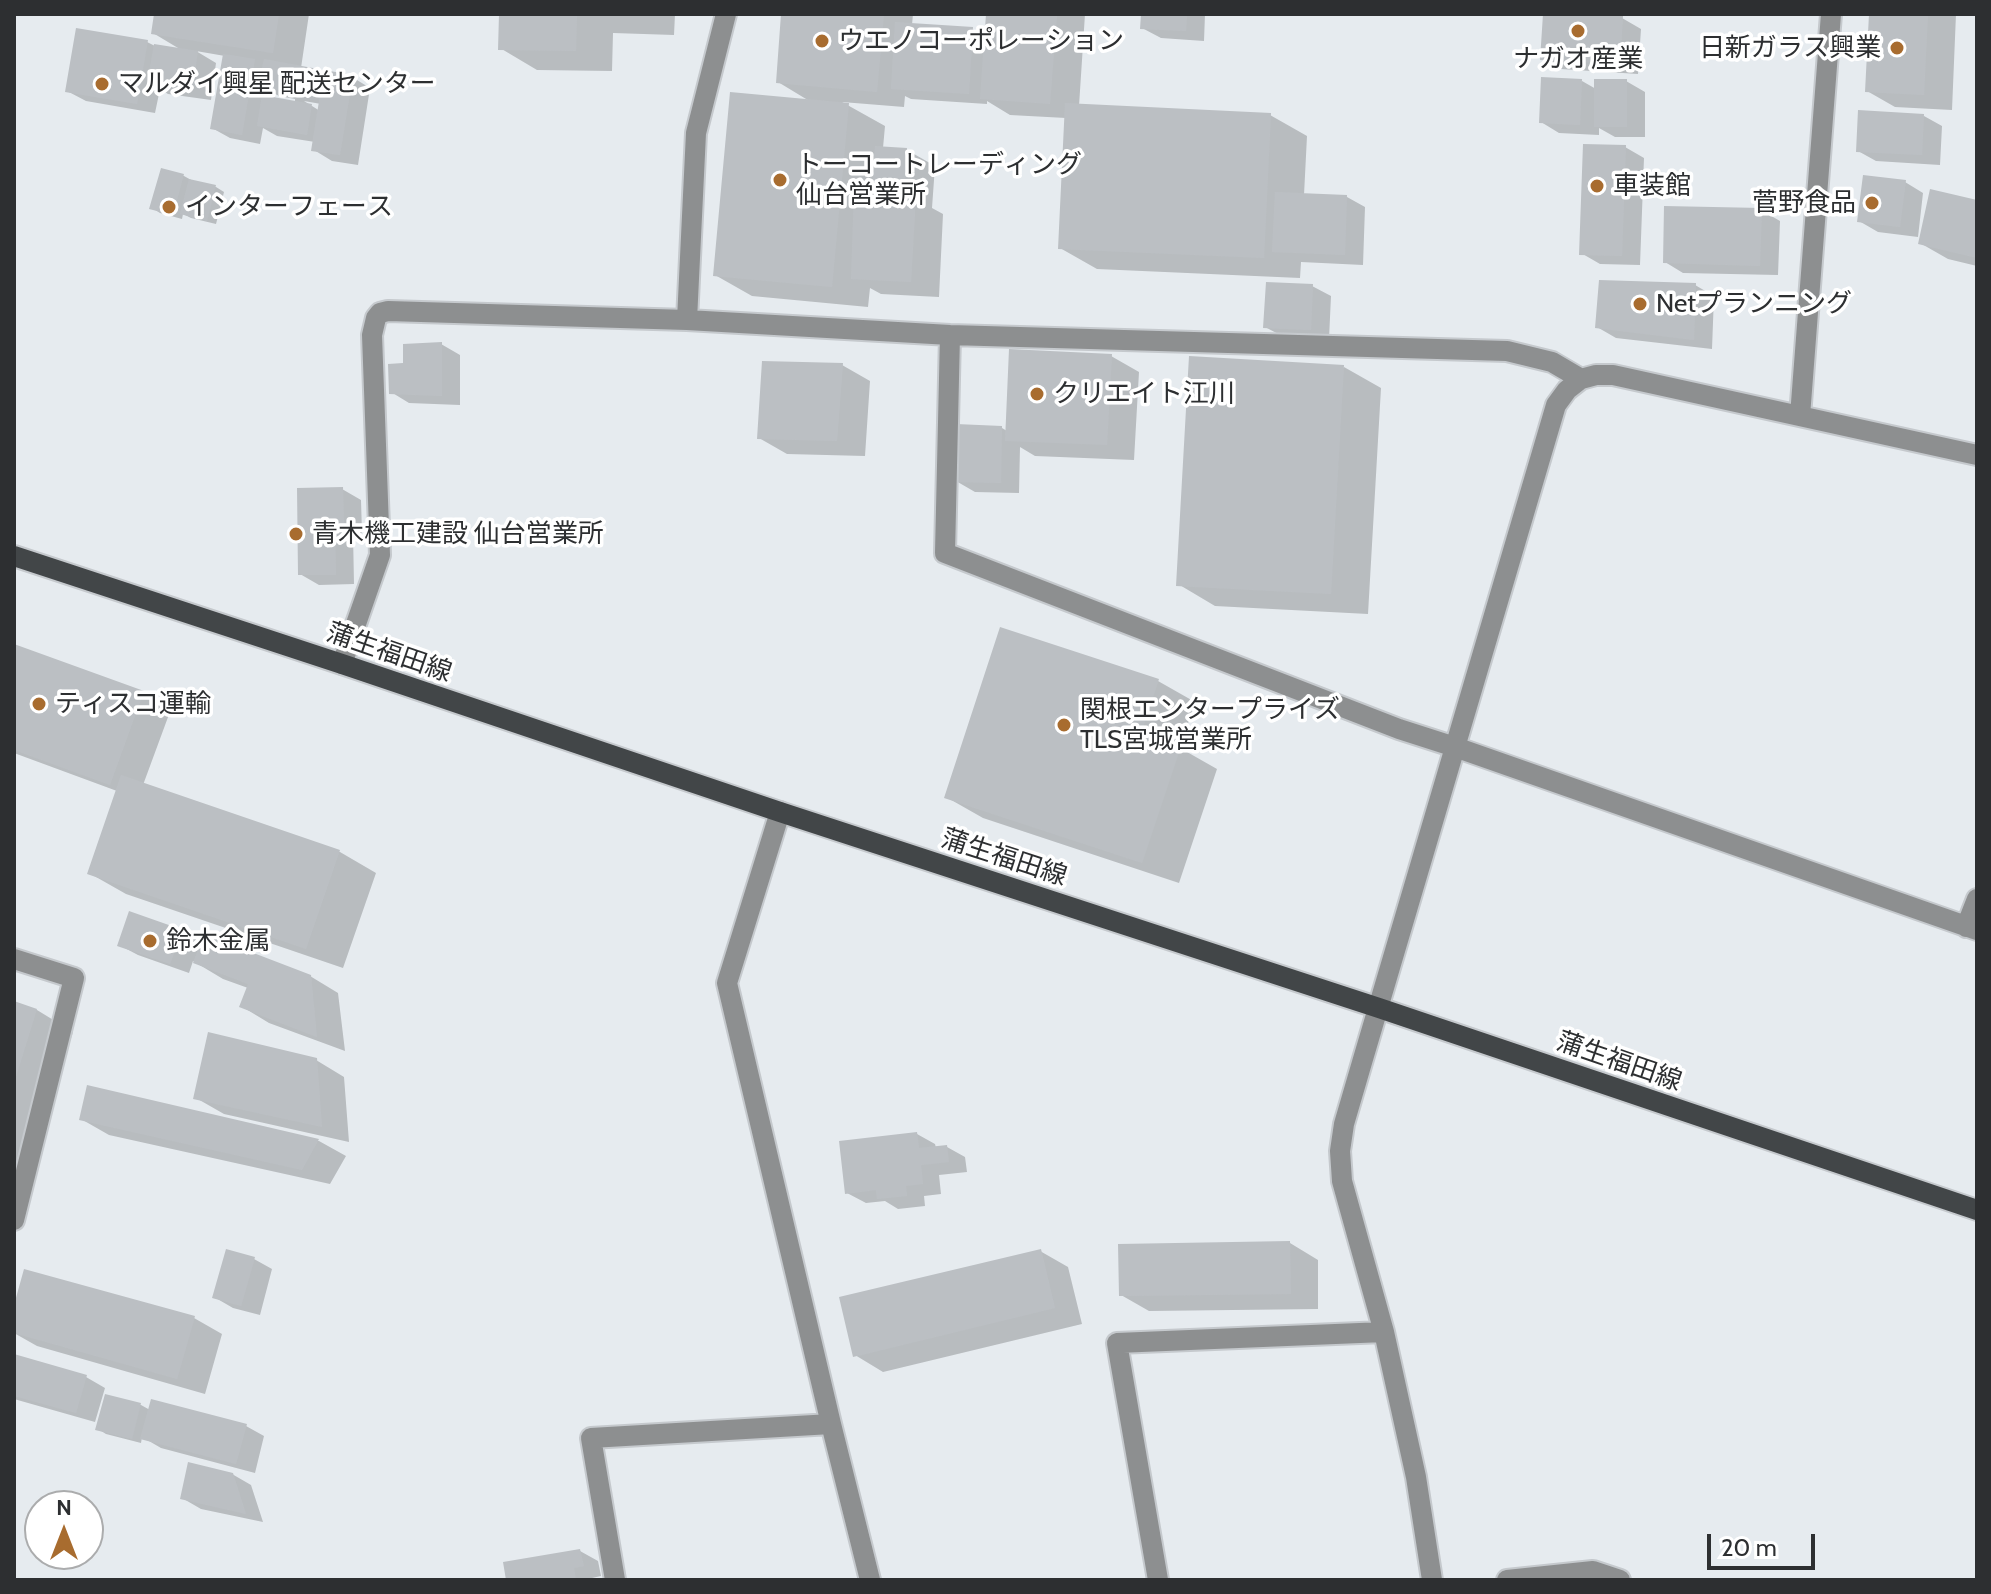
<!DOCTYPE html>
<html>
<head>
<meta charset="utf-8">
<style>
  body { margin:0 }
  #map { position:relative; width:1991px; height:1594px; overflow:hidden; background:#e6ebef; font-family:Cabin,sans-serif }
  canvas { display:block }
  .frame { position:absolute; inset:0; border:16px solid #2d2f31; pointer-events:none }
  .north { position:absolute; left:24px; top:1490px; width:80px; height:80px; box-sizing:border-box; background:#fff; border:2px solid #abacad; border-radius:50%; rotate:0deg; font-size:22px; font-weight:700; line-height:32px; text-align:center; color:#2d2f31 }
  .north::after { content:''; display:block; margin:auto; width:28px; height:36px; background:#a86c2f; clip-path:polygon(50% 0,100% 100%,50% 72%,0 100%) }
  .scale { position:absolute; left:1707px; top:1534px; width:108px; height:36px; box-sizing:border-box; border:4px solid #2d2f31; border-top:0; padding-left:10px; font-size:24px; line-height:28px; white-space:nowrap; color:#2d2f31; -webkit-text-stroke:6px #fff; paint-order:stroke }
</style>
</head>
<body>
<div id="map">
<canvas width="1991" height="1594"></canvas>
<div class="frame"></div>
<div class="north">N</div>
<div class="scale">20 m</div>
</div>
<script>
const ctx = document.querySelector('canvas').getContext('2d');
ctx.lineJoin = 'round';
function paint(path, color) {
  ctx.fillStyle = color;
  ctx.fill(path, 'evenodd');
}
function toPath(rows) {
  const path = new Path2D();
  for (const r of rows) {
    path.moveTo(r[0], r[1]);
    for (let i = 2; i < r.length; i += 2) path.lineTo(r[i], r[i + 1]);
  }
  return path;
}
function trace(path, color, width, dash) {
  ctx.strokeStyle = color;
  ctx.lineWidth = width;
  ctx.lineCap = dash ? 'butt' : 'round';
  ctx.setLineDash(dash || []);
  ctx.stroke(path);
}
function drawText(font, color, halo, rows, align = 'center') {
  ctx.font = font + ' Cabin,"Noto Sans JP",sans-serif';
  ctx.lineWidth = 7;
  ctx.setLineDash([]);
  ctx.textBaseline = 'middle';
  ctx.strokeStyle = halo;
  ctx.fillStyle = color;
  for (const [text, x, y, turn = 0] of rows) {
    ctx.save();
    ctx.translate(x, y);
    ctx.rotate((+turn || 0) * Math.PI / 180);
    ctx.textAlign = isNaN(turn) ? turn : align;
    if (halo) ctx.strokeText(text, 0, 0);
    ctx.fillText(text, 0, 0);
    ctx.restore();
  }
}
const shadow = toPath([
  [156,14,309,14,301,68,318,71,325,75,352,77,370,88,358,165,332,161,314,150,315,142,277,136,263,128,260,144,230,138,212,128,225,56,196,51,216,63,211,100,168,94,160,89,155,113,86,101,67,91,147,42,155,46,183,51,153,33],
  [270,91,279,96,295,99,295,103,268,98],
  [304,101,321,104,320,111],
  [501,14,675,14,674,35,613,33,612,71,537,70,500,48],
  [783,14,913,14,912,25,972,29,986,37,988,14,1085,14,1079,106,1270,115,1307,136,1304,195,1347,197,1365,207,1363,265,1301,262,1300,278,1097,269,1060,248,1066,118,1010,115,987,101,987,104,911,99,905,96,904,107,842,102,885,126,883,148,907,150,935,166,932,208,943,214,939,297,881,294,870,288,868,307,752,296,715,275,811,102,778,82],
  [1143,14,1205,14,1204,41,1161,38,1142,28],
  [1545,14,1622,18,1641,29,1638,74,1561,69,1542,59],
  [1871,14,1956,14,1952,110,1895,107,1867,91],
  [1582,81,1596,89,1626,81,1645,92,1645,137,1615,137,1599,128,1599,135,1559,133,1541,122],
  [1924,116,1942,126,1940,165,1876,161,1858,151],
  [1625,147,1644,158,1640,265,1600,264,1581,253],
  [162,170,184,176,193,181,216,187,224,192,216,224,191,218,183,214,182,219,160,213,152,208],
  [1905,182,1923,193,1918,237,1878,232,1859,221],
  [1977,202,1977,266,1948,259,1920,243],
  [1761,210,1780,221,1778,275,1683,273,1665,262],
  [1695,285,1714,296,1712,349,1616,338,1597,327],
  [1312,286,1331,296,1329,339,1284,337,1265,327],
  [441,344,460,355,460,405,409,403,391,392,405,364],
  [1111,356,1139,372,1134,460,1035,456,1020,447,1019,493,975,492,956,481,1002,428,1007,431],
  [842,365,870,381,865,456,787,454,759,438],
  [1344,367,1381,388,1368,614,1215,606,1178,584],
  [342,489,361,500,362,533,353,533,354,584,319,585,300,574],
  [14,646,143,692,171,709,143,785,340,852,376,873,343,968,126,894,89,873,117,791,14,753],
  [1158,681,1195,702,1180,748,1217,769,1179,883,983,818,946,797],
  [182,931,203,943,310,976,338,993,345,1051,269,1023,241,1006,248,988,223,979,193,961,189,973,138,955,119,945],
  [14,1003,37,1010,73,1032,14,1219],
  [316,1060,344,1077,349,1142,224,1114,196,1098],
  [89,1087,319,1141,346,1156,330,1184,109,1135,81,1119],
  [917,1134,935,1144,936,1148,947,1147,965,1157,967,1172,939,1175,941,1194,924,1196,925,1206,898,1209,885,1201,866,1203,847,1193],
  [1290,1243,1318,1260,1318,1309,1149,1311,1121,1295],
  [1040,1251,1068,1267,1082,1324,883,1372,855,1355],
  [254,1259,272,1269,260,1315,233,1308,214,1297],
  [14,1312,194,1318,222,1334,205,1394,37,1346,14,1333],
  [14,1356,86,1377,105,1388,95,1422,14,1399],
  [106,1396,141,1405,150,1410,246,1426,264,1436,255,1473,161,1448,142,1437,141,1443,106,1434,98,1429],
  [232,1474,251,1485,263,1522,201,1509,182,1498],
  [580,1551,598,1561,601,1576,592,1578,592,1580,508,1580]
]);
const building = toPath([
  [154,14,279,14,273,53,151,34],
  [499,14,577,14,576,51,498,50],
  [781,14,884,14,877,92,776,83],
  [986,14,1057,14,1050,104,980,99],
  [1141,14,1187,14,1186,31,1140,29],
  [1543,14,1623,16,1620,64,1540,60],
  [1869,14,1928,14,1924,95,1865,92],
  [895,22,973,27,969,94,891,89],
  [76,28,148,40,137,104,65,92],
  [154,44,198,51,192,91,147,85],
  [223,54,255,59,242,135,210,129],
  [264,59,318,69,313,97,258,86],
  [324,70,353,75,340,155,311,151],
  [1541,77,1582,79,1580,125,1539,123],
  [1594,79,1627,79,1627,127,1594,127],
  [730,92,849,103,832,287,713,276],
  [262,95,312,104,307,135,257,126],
  [1065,103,1271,113,1264,258,1058,249],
  [1858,110,1924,114,1922,155,1856,152],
  [1583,144,1626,145,1622,256,1579,255],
  [875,146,907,148,904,196,916,196,911,282,851,279,854,193,872,194],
  [161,168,184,174,173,215,149,209],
  [1863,175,1906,180,1900,227,1857,222],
  [189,179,216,185,207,221,180,214],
  [1930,189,1977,200,1977,258,1918,244],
  [1275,192,1347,195,1345,255,1272,252],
  [1664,206,1762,208,1760,266,1663,263],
  [1599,280,1696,283,1694,340,1595,328],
  [1266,282,1313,284,1311,330,1263,328],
  [442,342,442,396,389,394,388,364,403,363,403,344],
  [1009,349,1112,354,1107,445,1005,441],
  [1189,356,1344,365,1331,594,1176,586],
  [762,361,843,363,837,441,757,439],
  [956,424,1002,426,1001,483,954,482],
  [343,487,344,524,335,524,336,575,298,575,297,488],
  [1000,627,1159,679,1141,733,1181,746,1142,863,944,798],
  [14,644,144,691,110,785,14,750],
  [121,775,340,850,306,949,87,874],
  [129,911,183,930,170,964,117,946],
  [204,934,311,975,317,1037,239,1007,248,984,193,963],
  [14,1001,37,1009,15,1080,14,1080],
  [208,1032,317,1058,322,1127,193,1099],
  [87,1085,319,1139,302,1170,79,1120],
  [917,1132,919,1148,947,1145,949,1162,921,1165,923,1184,906,1186,907,1196,877,1199,876,1190,845,1194,839,1141],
  [1290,1241,1291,1294,1119,1296,1118,1244],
  [226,1249,255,1257,241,1306,212,1298],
  [1041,1249,1055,1308,853,1357,839,1297],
  [24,1269,195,1316,177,1379,14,1333,14,1305],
  [14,1354,87,1375,76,1413,14,1396],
  [105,1394,141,1403,132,1439,95,1430],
  [151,1399,247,1424,236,1464,140,1439],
  [188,1462,233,1473,246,1514,180,1499],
  [580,1549,584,1566,574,1568,576,1580,506,1580,503,1562]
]);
const minor = toPath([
  [687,320,696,133,726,14],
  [950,335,945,553,1399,729,1455,747,1977,930],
  [1800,416,1831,14],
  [342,664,380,555,372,335,376,318,380,313,388,311,687,320,950,335,1507,351,1552,362,1581,379],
  [780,812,727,983,831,1424,870,1580],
  [1966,927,1977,899],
  [14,959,74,978,14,1220],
  [615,1580,591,1438,831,1424],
  [1158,1580,1117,1343,1384,1332],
  [1432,1580,1416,1477,1384,1332,1342,1181,1340,1151,1344,1124,1363,1059,1556,405,1567,390,1581,379,1596,375,1613,375,1977,455],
  [1507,1580,1593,1571,1620,1580]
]);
const major = toPath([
  [14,556,342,664,780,812,1379,1008,1977,1210]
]);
const markers = [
  [1578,31,8,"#a86c2f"],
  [822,41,8,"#a86c2f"],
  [1897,48,8,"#a86c2f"],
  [102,84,8,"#a86c2f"],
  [780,180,8,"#a86c2f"],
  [1597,186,8,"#a86c2f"],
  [1872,203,8,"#a86c2f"],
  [169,207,8,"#a86c2f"],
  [1640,304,8,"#a86c2f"],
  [1037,394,8,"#a86c2f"],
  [296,534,8,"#a86c2f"],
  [39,704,8,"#a86c2f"],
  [1064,725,8,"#a86c2f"],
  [150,941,8,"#a86c2f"]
];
const poiNames = [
  ["ウエノコーポレーション",838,41],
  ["日新ガラス興業",1881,48,"right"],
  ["ナガオ産業",1578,59,"center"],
  ["マルダイ興星 配送センター",118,84],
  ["トーコートレーディング",796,165],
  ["仙台営業所",796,195],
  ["車装館",1613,186],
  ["菅野食品",1856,203,"right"],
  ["インターフェース",185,207],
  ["Netプランニング",1656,304],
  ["クリエイト江川",1053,394],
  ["青木機工建設 仙台営業所",312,534],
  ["ティスコ運輸",55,704],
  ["関根エンタープライズ",1080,710],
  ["TLS宮城営業所",1080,740],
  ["鈴木金属",166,941]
];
const streetNames = [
  ["蒲生福田線",389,653,19],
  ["蒲生福田線",1004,858,18],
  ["蒲生福田線",1619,1062,19]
];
paint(shadow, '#0003');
paint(building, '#bbbfc3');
trace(minor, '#c5c9cd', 24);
trace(major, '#c5c9cd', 24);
trace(minor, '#8d8f90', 20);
trace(major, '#424648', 20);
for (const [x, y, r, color] of markers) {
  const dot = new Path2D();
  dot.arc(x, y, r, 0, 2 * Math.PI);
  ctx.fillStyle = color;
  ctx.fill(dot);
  trace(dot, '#fff', 3);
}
drawText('26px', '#2d2f31', '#fff', poiNames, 'left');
drawText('26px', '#2d2f31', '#fff', streetNames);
</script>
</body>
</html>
